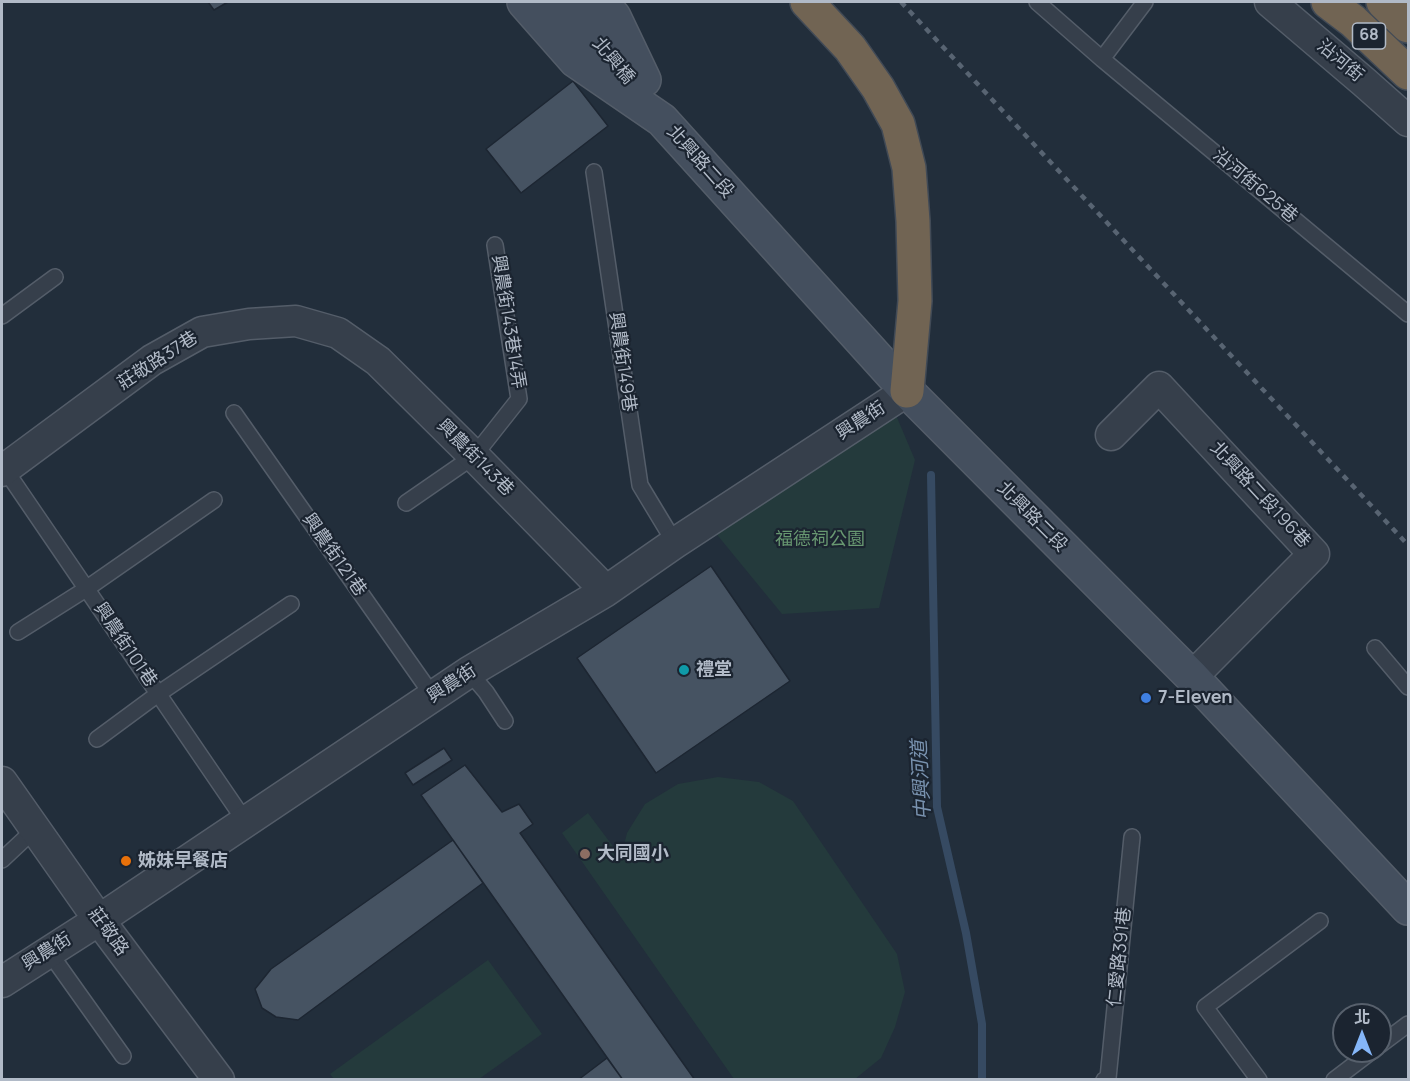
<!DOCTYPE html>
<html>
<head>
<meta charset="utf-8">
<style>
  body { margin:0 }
  #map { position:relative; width:1410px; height:1081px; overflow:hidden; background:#222e3b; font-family:Manrope,"Noto Sans TC",sans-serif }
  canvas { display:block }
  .frame { position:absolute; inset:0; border:3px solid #b1bac7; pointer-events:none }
  .north { position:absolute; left:1332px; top:1003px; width:60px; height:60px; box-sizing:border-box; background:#1b2430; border:2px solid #57606c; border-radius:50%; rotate:0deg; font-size:16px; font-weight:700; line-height:24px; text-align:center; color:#b1bac7 }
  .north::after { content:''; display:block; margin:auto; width:21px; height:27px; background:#85b6f8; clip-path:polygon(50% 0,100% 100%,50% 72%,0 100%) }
</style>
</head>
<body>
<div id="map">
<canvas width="1410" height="1081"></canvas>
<div class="frame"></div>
<div class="north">北</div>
</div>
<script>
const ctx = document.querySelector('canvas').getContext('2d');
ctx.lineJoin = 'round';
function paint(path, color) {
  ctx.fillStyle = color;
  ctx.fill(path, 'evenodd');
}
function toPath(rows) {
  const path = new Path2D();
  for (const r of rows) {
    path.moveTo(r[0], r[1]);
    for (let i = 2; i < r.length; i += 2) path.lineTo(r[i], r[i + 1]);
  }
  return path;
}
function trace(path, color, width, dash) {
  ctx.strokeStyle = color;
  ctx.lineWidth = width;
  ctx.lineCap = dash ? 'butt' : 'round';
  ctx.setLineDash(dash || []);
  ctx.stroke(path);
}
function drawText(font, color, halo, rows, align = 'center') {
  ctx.font = font + ' Manrope,"Noto Sans TC",sans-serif';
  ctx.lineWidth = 4.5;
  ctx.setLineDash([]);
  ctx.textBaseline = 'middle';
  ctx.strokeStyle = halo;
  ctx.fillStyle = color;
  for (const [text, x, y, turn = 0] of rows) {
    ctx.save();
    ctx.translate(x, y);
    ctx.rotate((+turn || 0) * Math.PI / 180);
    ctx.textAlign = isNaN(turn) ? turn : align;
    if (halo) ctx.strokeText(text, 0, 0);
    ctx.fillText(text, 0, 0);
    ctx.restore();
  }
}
const green = toPath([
  [890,401,915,460,879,608,782,614,714,531],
  [718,777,759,782,793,801,897,954,905,992,895,1027,881,1058,855,1079,734,1079,562,833,588,813,621,857,627,833,645,804,678,784],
  [488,960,542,1034,479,1079,334,1079,330,1074]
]);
const stream = toPath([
  [931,475,937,807,966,933,982,1024,982,1080]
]);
const building = toPath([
  [208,2,228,2,214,10,208,2],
  [573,81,608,126,521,193,486,149,573,81],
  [711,566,790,681,656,773,577,658,711,566],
  [444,748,452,760,413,785,405,773,444,748],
  [465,765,502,812,519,804,533,824,520,833,695,1080,623,1080,421,795,465,765],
  [453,840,483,883,298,1020,276,1017,262,1008,255,989,271,969,453,840],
  [607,1058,623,1080,578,1080,607,1058]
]);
const lane = toPath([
  [1037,2,1102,59,1145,2],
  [1102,59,1408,314],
  [594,172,640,485,675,543],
  [2,316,55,277],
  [234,413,433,696],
  [2,465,245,821],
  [406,503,474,456,519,399,495,245],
  [18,632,86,589,214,500],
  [1375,648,1408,687],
  [469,672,486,692,505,721],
  [97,739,158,694,291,604],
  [2,860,35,829],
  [49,952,123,1056],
  [1380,1045,1408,1024],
  [1104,1080,1108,1078,1132,837],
  [1259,1080,1205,1007,1320,921],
  [1334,1080,1372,1051]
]);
const street = toPath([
  [1270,2,1364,82,1408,121],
  [1111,435,1159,387,1314,554,1192,677],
  [2,471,152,360,202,332,249,324,296,321,338,333,378,361,474,456,606,591],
  [2,782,99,920,219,1080],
  [2,982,99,920,469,672,606,591,675,543,907,391]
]);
const secondary = toPath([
  [524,2,576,61,662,120,907,391,1192,677,1408,908],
  [563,2,636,89],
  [602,2,614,17,644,80]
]);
const highway = toPath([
  [807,2,850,48,878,88,898,124,909,168,913,221,915,301,907,391],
  [1328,2,1353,21,1408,73],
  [1383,2,1408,26]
]);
const rail = toPath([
  [901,2,1408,545]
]);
const markers = [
  [684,670,6,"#0f9aa8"],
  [1146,698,6,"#3f7fe0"],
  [585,854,6,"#8d6e63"],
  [126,861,6,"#e8710a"]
];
const shields = [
  [1369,36,33]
];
const shieldNames = [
  ["68",1369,36]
];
const streetNames = [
  ["北興橋",613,61,50],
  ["沿河街",1340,61,40],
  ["北興路二段",700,162,48],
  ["沿河街625巷",1255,186,40],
  ["興農街143巷14弄",508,322,81],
  ["莊敬路37巷",158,361,-33],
  ["興農街149巷",622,362,82],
  ["興農街",861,421,-33],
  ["興農街143巷",475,458,45],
  ["北興路二段196巷",1260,495,47],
  ["北興路二段",1032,517,45],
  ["興農街121巷",334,555,55],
  ["興農街101巷",125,645,56],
  ["興農街",452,684,-33],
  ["莊敬路",108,932,54],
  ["興農街",47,952,-32],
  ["仁愛路391巷",1120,957,-84]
];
const parkNames = [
  ["福德祠公園",820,540]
];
const poiNames = [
  ["禮堂",696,670],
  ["7-Eleven",1158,698],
  ["大同國小",597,854],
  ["姊妹早餐店",138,861]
];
const waterNames = [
  ["中興河道",922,780,-93]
];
paint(green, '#243a3c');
trace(stream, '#364a62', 8);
paint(building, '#465362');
trace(building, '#1d2632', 1.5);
trace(lane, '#545d69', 18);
trace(street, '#545d69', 33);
trace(secondary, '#545d69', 36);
trace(highway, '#414a56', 36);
trace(lane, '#363f4b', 15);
trace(street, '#363f4b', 30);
trace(secondary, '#444f5e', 33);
trace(highway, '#716453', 33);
trace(rail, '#586472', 4.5, [6, 6]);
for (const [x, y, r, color] of markers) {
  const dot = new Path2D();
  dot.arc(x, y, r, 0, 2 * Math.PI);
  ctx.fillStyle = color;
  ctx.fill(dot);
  trace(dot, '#1b2430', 2);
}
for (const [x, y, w] of shields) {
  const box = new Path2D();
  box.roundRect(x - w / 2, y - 13, w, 26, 4.5);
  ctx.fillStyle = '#1b2430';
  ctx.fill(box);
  trace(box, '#b1bac7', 1.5);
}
drawText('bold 16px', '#b1bac7', null, shieldNames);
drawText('18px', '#b1bac7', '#1b2430', streetNames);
drawText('18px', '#689871', '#1b2430', parkNames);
drawText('bold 18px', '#b1bac7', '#1b2430', poiNames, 'left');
drawText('italic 20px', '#7992af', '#1b2430', waterNames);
</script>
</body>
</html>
